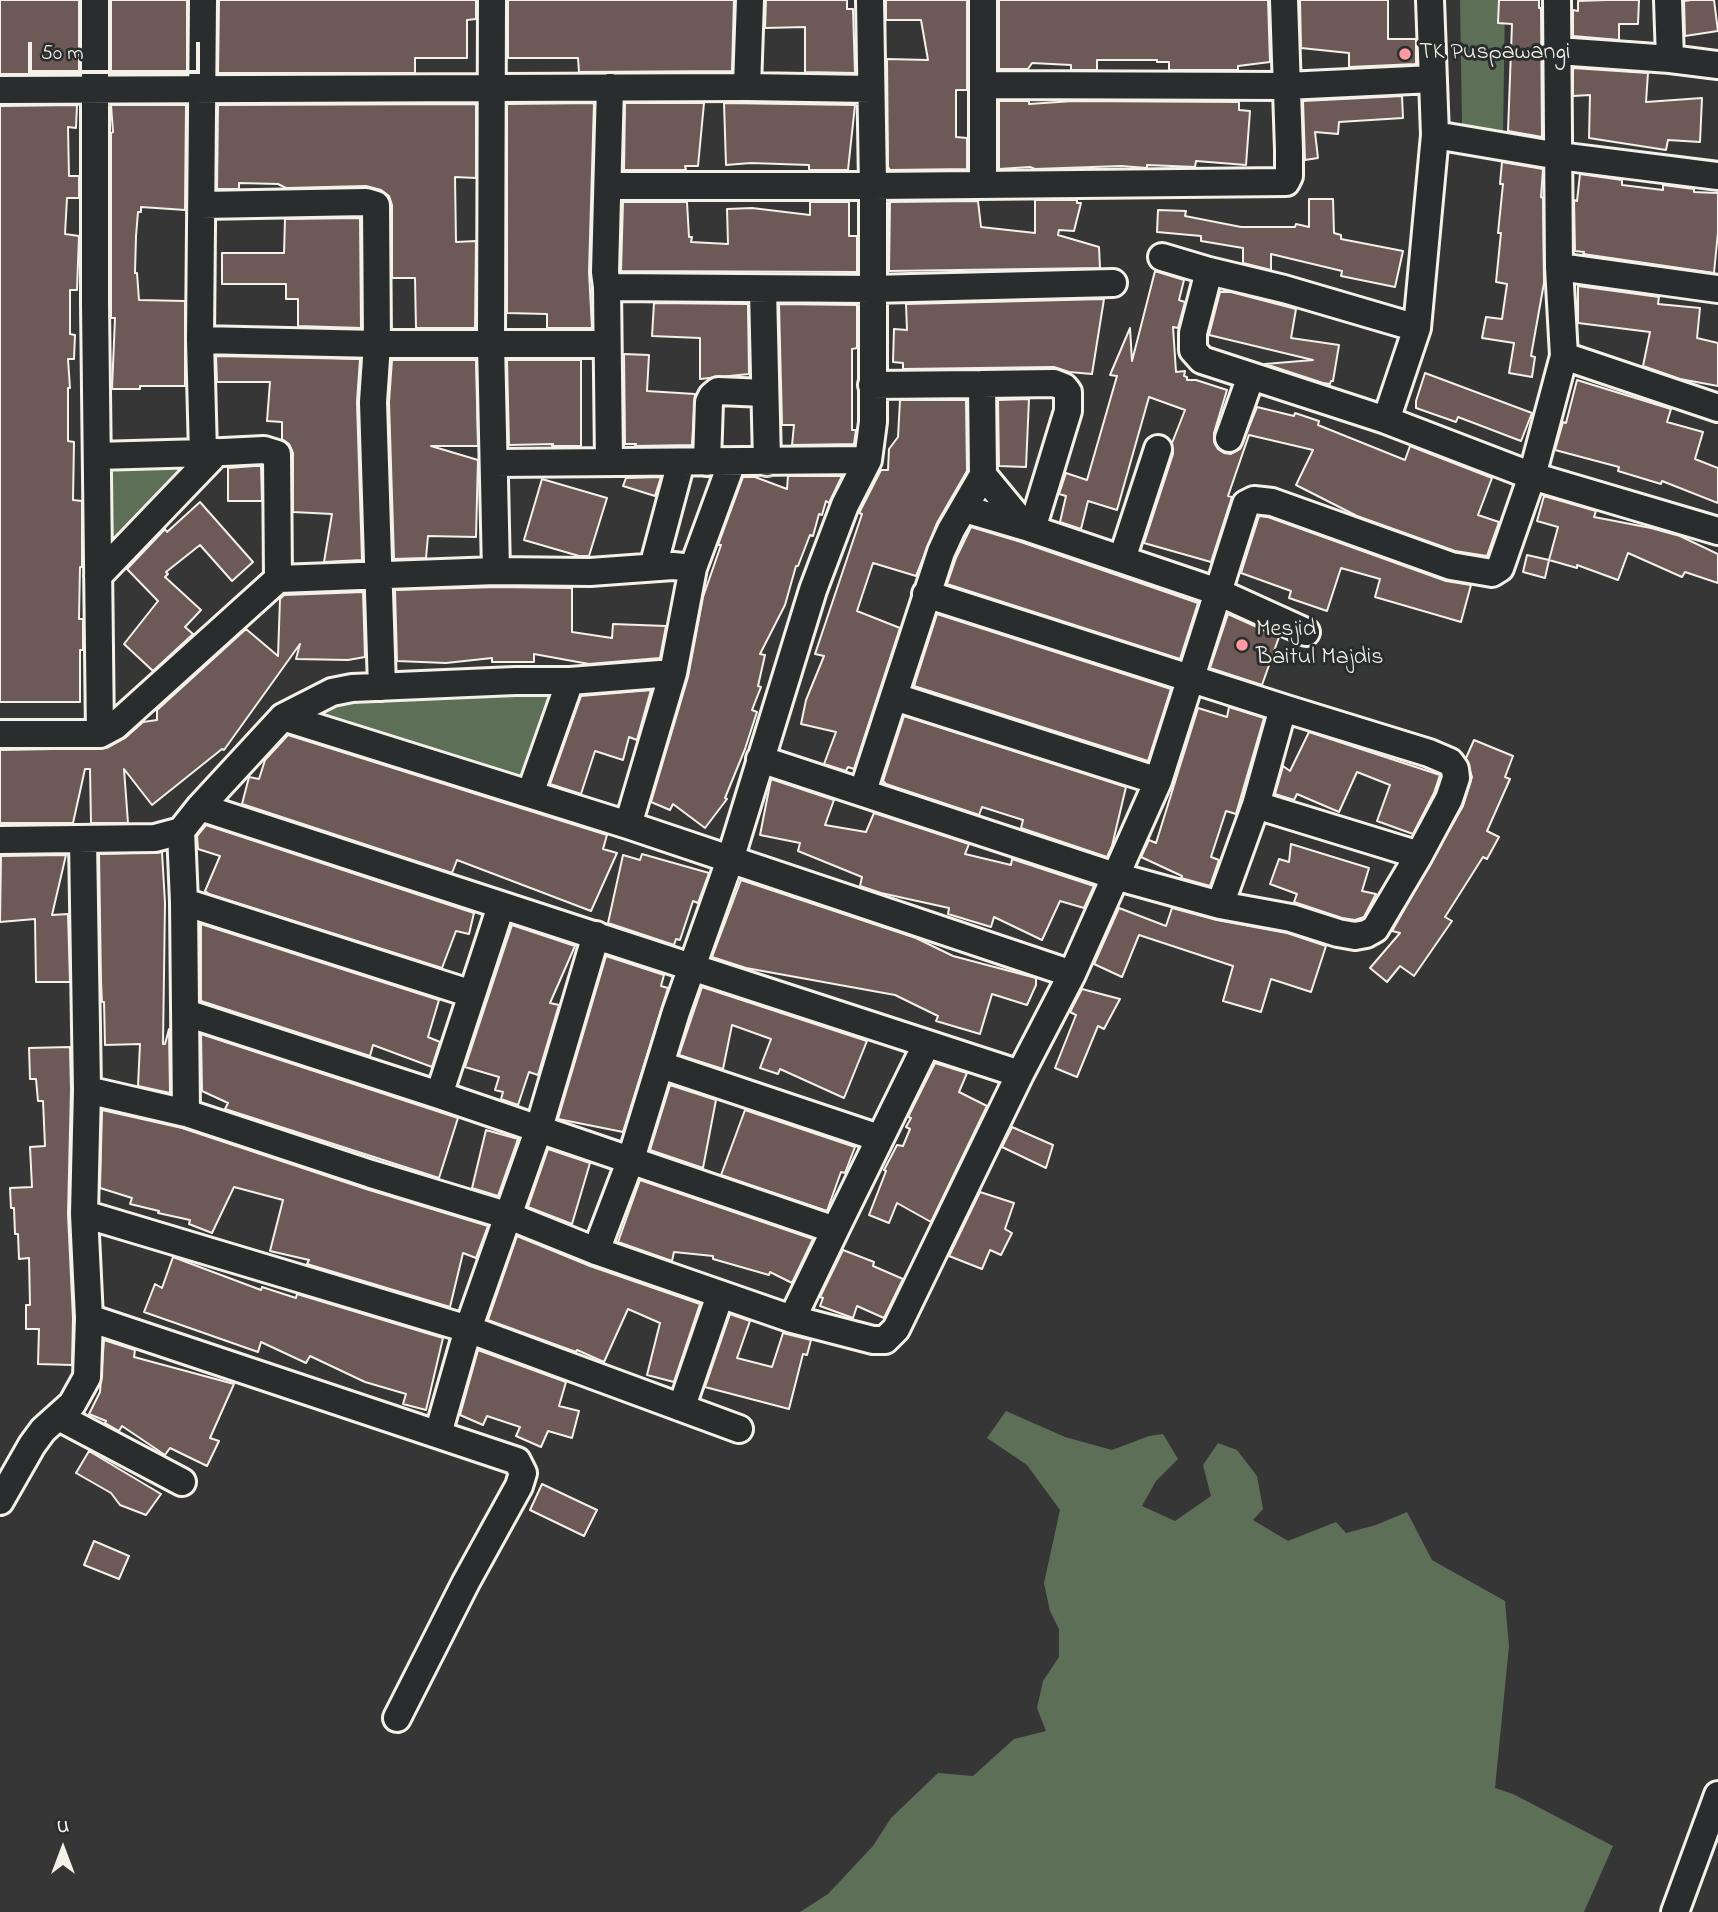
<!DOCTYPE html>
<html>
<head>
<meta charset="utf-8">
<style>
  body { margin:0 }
  #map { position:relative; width:1718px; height:1912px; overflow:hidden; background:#373636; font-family:"Indie Flower",sans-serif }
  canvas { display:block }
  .north { position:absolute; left:28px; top:1814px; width:70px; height:70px; -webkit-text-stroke:5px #2a2d2e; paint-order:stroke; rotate:0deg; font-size:19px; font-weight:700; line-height:28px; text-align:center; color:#f4f1e8 }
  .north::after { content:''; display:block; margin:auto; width:24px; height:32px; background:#f4f1e8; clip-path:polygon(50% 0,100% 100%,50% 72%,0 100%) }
  .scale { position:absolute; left:28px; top:42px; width:172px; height:32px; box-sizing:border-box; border:4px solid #f4f1e8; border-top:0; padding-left:9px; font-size:21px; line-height:24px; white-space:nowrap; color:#f4f1e8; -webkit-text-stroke:5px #2a2d2e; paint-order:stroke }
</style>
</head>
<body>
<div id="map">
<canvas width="1718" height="1912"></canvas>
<div class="north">U</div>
<div class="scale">50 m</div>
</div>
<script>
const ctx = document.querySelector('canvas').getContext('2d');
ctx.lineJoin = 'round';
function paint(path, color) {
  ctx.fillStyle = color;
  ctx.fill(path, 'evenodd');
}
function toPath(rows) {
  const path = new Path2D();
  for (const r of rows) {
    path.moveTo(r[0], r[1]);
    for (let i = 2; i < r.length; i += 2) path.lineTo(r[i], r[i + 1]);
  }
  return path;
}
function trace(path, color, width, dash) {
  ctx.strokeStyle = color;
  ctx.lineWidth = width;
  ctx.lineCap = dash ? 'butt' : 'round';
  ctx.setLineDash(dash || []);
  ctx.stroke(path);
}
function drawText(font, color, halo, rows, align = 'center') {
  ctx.font = font + ' "Indie Flower",sans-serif';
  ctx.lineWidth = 6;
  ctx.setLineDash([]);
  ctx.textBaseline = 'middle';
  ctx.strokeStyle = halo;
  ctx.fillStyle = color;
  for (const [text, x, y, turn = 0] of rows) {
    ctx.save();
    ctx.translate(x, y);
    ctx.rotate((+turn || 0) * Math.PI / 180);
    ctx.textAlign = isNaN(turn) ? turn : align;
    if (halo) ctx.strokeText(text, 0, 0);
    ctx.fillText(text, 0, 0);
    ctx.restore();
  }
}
const green = toPath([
  [1460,0,1505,0,1503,136,1462,124],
  [197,458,111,558,110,459],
  [557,688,527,788,299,717,345,697],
  [1006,1411,1065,1437,1112,1450,1149,1436,1163,1434,1178,1459,1156,1481,1142,1506,1175,1521,1211,1496,1203,1465,1218,1443,1237,1450,1257,1476,1263,1509,1253,1520,1288,1541,1336,1522,1346,1533,1376,1525,1407,1512,1432,1560,1505,1601,1509,1646,1495,1788,1513,1794,1613,1846,1584,1912,800,1912,828,1894,873,1846,891,1818,938,1773,973,1776,1014,1739,1046,1731,1037,1708,1043,1681,1059,1657,1059,1629,1050,1611,1044,1583,1060,1510,1027,1465,987,1438]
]);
const building = toPath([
  [0,0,79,0,79,74,0,74,0,0],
  [111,0,187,0,187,74,111,74,111,0],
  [219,0,476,0,476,19,467,20,467,58,415,58,415,73,218,73,219,0],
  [508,0,734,0,732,71,579,72,578,58,508,58,508,0],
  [766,0,847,0,847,9,853,9,855,73,805,72,805,27,765,28,766,0],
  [886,0,967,0,967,90,956,90,956,137,967,138,967,169,890,170,888,167,887,59,928,60,921,20,886,20,886,0],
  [999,0,1268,0,1270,62,1238,66,1238,70,1169,70,1169,62,1157,62,1157,60,1097,60,1097,70,1071,70,1071,65,1032,63,1028,69,999,69,999,0],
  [1300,0,1388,0,1388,39,1416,39,1416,64,1349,67,1349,53,1301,48,1300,0],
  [1499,0,1539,0,1539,8,1541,8,1542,137,1508,131,1512,24,1498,23,1499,0],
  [1606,0,1639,0,1638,24,1619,24,1619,40,1573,36,1573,10,1578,11,1578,1,1606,0],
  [1691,0,1714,0,1718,31,1685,36,1684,1,1691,0],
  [1573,68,1648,73,1646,102,1702,98,1700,142,1668,140,1666,150,1589,138,1590,95,1573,96,1573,68],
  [1402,96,1403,118,1339,122,1338,134,1315,132,1318,158,1305,160,1303,101,1402,96],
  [999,101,1029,101,1029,104,1073,101,1239,102,1239,110,1250,111,1246,165,1196,161,1195,167,1147,165,1147,168,1121,166,1035,169,1030,167,999,169,999,101],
  [594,103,589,272,592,328,547,328,547,314,507,313,507,104,594,103],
  [625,103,704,103,698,166,685,166,686,170,624,170,625,103],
  [724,103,855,105,848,170,809,170,809,165,751,163,726,165,724,103],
  [476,104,476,178,455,177,456,242,476,241,475,328,416,328,415,278,392,278,392,205,389,196,381,190,366,186,286,188,278,184,239,183,239,189,217,189,218,105,476,104],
  [77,105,76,128,68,127,69,176,79,176,79,198,67,198,65,234,79,236,77,290,70,290,70,334,75,335,74,359,68,359,70,388,68,388,68,441,74,442,73,500,82,501,82,567,80,567,79,619,83,619,83,650,80,650,80,702,0,702,0,106,77,105],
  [111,105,186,105,185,210,141,207,141,212,138,212,136,236,135,273,137,273,139,300,185,301,185,386,140,386,140,389,112,389,115,318,111,318,111,133,113,132,111,105],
  [1502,162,1543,169,1541,197,1543,198,1544,283,1531,356,1535,357,1532,377,1509,373,1514,343,1482,338,1486,317,1502,319,1507,284,1496,282,1501,233,1498,233,1503,184,1500,184,1502,162],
  [1580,174,1622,180,1622,185,1663,190,1663,185,1694,189,1694,192,1718,193,1718,232,1714,273,1583,254,1584,252,1575,251,1574,200,1577,201,1580,174],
  [1309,199,1333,199,1334,233,1341,235,1341,239,1403,251,1395,287,1341,276,1342,271,1271,254,1271,270,1243,263,1243,248,1201,241,1201,236,1157,232,1158,210,1186,211,1185,216,1241,227,1295,227,1296,224,1309,227,1309,199],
  [1035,200,1077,200,1077,203,1081,203,1074,231,1059,230,1058,235,1099,247,1100,268,889,271,890,202,978,201,981,227,1035,233,1035,200],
  [623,202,687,202,689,237,692,237,691,242,728,244,727,209,752,208,810,215,810,202,849,202,849,236,857,236,857,272,621,271,623,202],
  [360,218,361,328,298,326,298,299,286,299,286,284,222,284,222,253,284,253,285,219,360,218],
  [1155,271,1184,280,1179,300,1185,302,1178,328,1173,327,1176,372,1185,371,1184,376,1187,377,1187,380,1196,380,1227,390,1214,433,1214,442,1218,449,1224,453,1231,454,1240,449,1257,407,1294,416,1295,413,1319,421,1318,425,1405,460,1410,446,1492,478,1478,515,1499,522,1487,556,1455,551,1357,516,1296,485,1313,450,1249,435,1228,496,1232,497,1211,562,1144,543,1173,454,1172,443,1185,410,1149,397,1117,510,1088,501,1081,529,1060,522,1066,496,1059,494,1066,473,1087,480,1117,376,1110,375,1130,328,1132,361,1155,271],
  [1578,286,1659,297,1658,304,1700,308,1697,338,1718,343,1718,386,1680,379,1643,366,1650,332,1578,323,1578,286],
  [1220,292,1231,292,1296,309,1291,338,1339,345,1333,381,1331,381,1330,384,1323,383,1265,364,1313,360,1209,335,1220,292],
  [1104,299,1092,374,1069,372,1054,367,903,369,903,363,893,362,894,329,907,330,906,304,1104,299],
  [654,303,748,304,749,374,700,379,700,338,652,336,654,303],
  [779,304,857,305,857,348,852,349,852,430,856,430,854,444,792,445,794,425,782,425,779,304],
  [624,354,649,355,647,391,695,394,692,445,635,446,636,444,625,444,624,354],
  [216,356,360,359,357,402,362,560,324,562,332,514,293,512,293,453,289,444,282,439,282,422,267,421,270,382,217,382,216,356],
  [392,360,476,360,478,446,431,446,478,460,476,537,428,536,426,558,394,559,389,402,392,360],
  [507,360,581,360,581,446,552,446,553,444,509,445,507,360],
  [1425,373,1532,413,1521,441,1458,417,1456,422,1416,408,1416,401,1425,373],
  [1577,380,1671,409,1667,422,1703,432,1695,459,1718,468,1718,503,1662,481,1661,484,1618,471,1619,467,1555,450,1563,422,1566,423,1577,380],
  [1029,399,1026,467,999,466,998,400,1029,399],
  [900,400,966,400,967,471,937,523,916,576,873,563,857,611,900,628,854,769,848,767,846,771,824,764,836,732,801,724,806,700,824,656,815,654,862,514,859,513,881,470,888,470,889,449,898,437,900,400],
  [254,466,261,466,262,501,228,501,228,468,254,466],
  [788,476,842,476,829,503,826,501,822,515,819,514,813,536,810,535,798,566,796,566,785,605,760,654,765,655,758,686,761,687,752,710,757,712,745,749,725,798,727,799,705,828,673,804,670,810,651,802,688,677,703,597,721,545,718,545,743,477,755,477,787,489,788,476],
  [661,477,655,496,623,486,626,478,661,477],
  [542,479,607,498,589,556,579,556,524,540,542,479],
  [1544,496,1596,511,1594,517,1651,528,1680,536,1718,554,1718,583,1685,572,1682,577,1628,553,1618,580,1577,565,1577,568,1549,560,1558,527,1537,521,1544,496],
  [200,502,253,562,232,581,200,545,166,572,168,574,165,577,201,610,185,627,193,634,153,671,124,644,158,601,127,569,165,529,167,532,200,502],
  [1259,516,1268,517,1446,581,1471,585,1461,622,1375,597,1380,579,1341,568,1327,611,1289,598,1291,591,1241,573,1259,516],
  [971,527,1021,542,1198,603,1180,659,947,584,956,558,971,527],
  [1527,555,1549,560,1545,578,1523,572,1527,555],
  [496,587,572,588,572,632,612,638,613,624,666,626,660,658,589,664,534,654,534,662,492,662,492,658,446,663,397,661,395,590,496,587],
  [363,592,365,657,348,660,296,659,300,644,224,750,222,749,152,805,124,769,128,823,91,823,90,769,85,769,73,823,0,823,0,750,107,748,125,738,143,722,157,720,157,710,246,629,278,656,280,599,284,595,363,592],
  [937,614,1171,689,1148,761,914,686,937,614],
  [1228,614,1279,637,1262,685,1210,668,1228,614],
  [651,690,637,740,629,737,623,760,595,751,581,794,550,784,581,696,651,690],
  [1229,707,1264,718,1236,814,1226,811,1211,857,1219,860,1210,886,1181,878,1182,876,1141,857,1149,840,1156,843,1198,708,1227,717,1229,707],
  [904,716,1126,787,1112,846,1107,857,1021,828,1023,820,982,807,979,815,886,784,883,781,904,716],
  [1309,732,1440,775,1434,793,1413,834,1377,821,1390,785,1357,772,1339,812,1297,794,1294,800,1275,794,1283,766,1290,771,1309,732],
  [288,735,607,835,603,849,617,853,591,911,457,860,452,873,242,804,249,777,259,779,265,760,288,735],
  [1474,740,1513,756,1505,777,1510,779,1487,831,1499,837,1487,859,1483,857,1445,917,1452,921,1414,976,1400,966,1387,982,1370,968,1400,933,1392,931,1463,806,1472,777,1466,758,1474,740],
  [771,779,834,800,825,825,866,832,874,813,969,844,965,854,1011,865,1012,859,1094,886,1084,908,1060,901,1042,940,994,917,991,927,948,914,949,908,881,893,860,886,862,877,798,851,800,843,760,835,771,779],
  [206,825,474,913,469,934,456,931,442,968,209,894,205,891,220,856,198,849,197,836,206,825],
  [1291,844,1369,868,1362,891,1376,894,1364,917,1355,920,1342,918,1294,902,1297,894,1270,884,1279,859,1289,862,1291,844],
  [162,852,165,903,163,1044,165,1044,169,1029,170,1093,138,1086,140,1044,105,1045,104,1002,102,1002,101,982,99,854,162,852],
  [642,854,709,873,698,903,693,901,680,940,676,939,674,945,608,923,623,855,640,860,642,854],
  [66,855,52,915,68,914,70,982,36,982,35,919,0,922,1,856,66,855],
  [741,880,916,938,953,956,1036,978,1036,985,1027,1005,992,994,980,1034,936,1021,938,1016,895,995,746,968,712,957,741,880],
  [1119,908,1166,926,1172,908,1217,920,1287,933,1326,946,1311,992,1271,979,1261,1012,1223,1001,1233,966,1139,935,1122,977,1094,964,1119,908],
  [201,924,439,1000,428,1037,440,1042,432,1067,373,1045,370,1056,201,1001,201,924],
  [512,925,575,946,550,1003,559,1005,538,1075,529,1072,518,1105,501,1099,503,1092,495,1090,499,1077,465,1067,512,925],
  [606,956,664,975,661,986,668,988,623,1132,558,1119,606,956],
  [702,987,867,1041,844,1098,780,1069,778,1074,760,1068,771,1039,732,1025,723,1069,679,1055,702,987],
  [1082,989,1120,999,1104,1029,1098,1026,1077,1077,1055,1068,1076,1015,1070,1012,1082,989],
  [201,1034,458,1118,439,1178,225,1109,228,1103,202,1091,201,1034],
  [70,1047,71,1090,68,1214,73,1318,72,1365,38,1364,39,1329,26,1329,26,1305,30,1305,29,1258,19,1259,18,1234,15,1234,14,1208,11,1208,10,1188,32,1187,30,1147,45,1146,43,1101,38,1101,36,1079,30,1079,29,1048,70,1047],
  [935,1063,967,1073,959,1092,987,1106,931,1222,897,1203,889,1223,869,1215,886,1171,884,1170,897,1145,903,1146,910,1129,906,1127,911,1118,908,1117,935,1063],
  [670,1085,716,1100,703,1168,650,1150,670,1085],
  [102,1110,182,1128,366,1189,488,1226,476,1258,463,1253,450,1307,307,1264,309,1260,270,1251,283,1200,234,1187,212,1233,189,1224,190,1220,158,1213,159,1211,130,1204,132,1198,100,1188,102,1110],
  [745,1110,855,1147,845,1173,841,1172,827,1211,721,1175,745,1110],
  [1012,1127,1053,1145,1046,1168,1002,1147,1012,1127],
  [486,1130,518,1139,498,1196,472,1188,486,1130],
  [548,1149,590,1163,572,1224,528,1207,548,1149],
  [640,1180,813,1239,792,1283,770,1272,769,1275,713,1259,713,1256,674,1252,672,1261,618,1242,640,1180],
  [980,1192,1014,1203,1005,1229,1012,1233,1001,1255,990,1250,982,1269,949,1256,980,1192],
  [517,1236,590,1266,700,1304,674,1382,647,1375,660,1323,628,1309,604,1362,577,1350,576,1352,488,1320,517,1236],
  [843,1250,874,1262,873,1266,903,1279,884,1318,857,1306,853,1318,820,1306,823,1298,820,1297,843,1250],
  [173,1257,261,1290,262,1287,296,1298,297,1294,443,1338,426,1410,403,1404,406,1394,365,1382,310,1356,306,1363,261,1342,258,1352,144,1312,155,1284,162,1288,173,1257],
  [730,1314,750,1321,737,1358,772,1367,783,1333,811,1340,807,1355,803,1354,789,1409,705,1387,730,1314],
  [104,1340,135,1350,134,1357,234,1384,210,1438,219,1441,207,1466,170,1448,165,1455,122,1426,119,1431,105,1423,106,1421,89,1414,100,1392,104,1340],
  [478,1350,566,1382,559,1406,579,1411,572,1438,548,1431,541,1447,516,1436,520,1427,487,1416,483,1425,460,1415,478,1350],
  [89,1451,161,1494,146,1515,120,1505,111,1493,76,1473,89,1451],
  [542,1484,597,1510,584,1536,530,1510,542,1484],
  [94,1541,129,1556,119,1579,84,1565,94,1541]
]);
const minor = toPath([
  [95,0,95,304,100,734],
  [492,0,491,343,496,571],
  [1668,0,1670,59],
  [1558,51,1670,59,1718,65],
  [984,85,1286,86,1433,79],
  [610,87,605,272,607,287,872,289,1113,283],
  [747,87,750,0],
  [0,90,747,87,870,89],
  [1435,135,1559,156,1718,176],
  [983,184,983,0],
  [608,186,873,186,1286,182,1289,176,1289,150,1284,0],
  [202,205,366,202,376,205,377,344,373,402,382,687],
  [1162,257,1209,271],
  [1559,267,1718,289],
  [607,287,609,462],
  [763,289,767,462],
  [1417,328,1284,289,1209,271,1193,333,1193,350,1202,360,1386,420,1532,476,1718,531],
  [200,340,377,344,606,344],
  [1564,356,1718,408],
  [982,384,1054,383,1064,387,1068,392,1068,411,1064,424,1032,529],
  [1386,420,1417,328,1435,135,1430,0],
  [1229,438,1251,376],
  [203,453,264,450,277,454,278,579],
  [97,456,203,453,200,340,203,0],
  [707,462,709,402,712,396,718,391,765,393],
  [494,463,868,460],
  [983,475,1026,527],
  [965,509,1026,527,1218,592,1306,632],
  [1122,559,1158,449],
  [653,567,681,462],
  [693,568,732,462],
  [98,576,217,452],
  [926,594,1283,708,1256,805,1220,905],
  [895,697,1158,781],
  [1283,708,1429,753,1450,762,1455,769,1456,778,1449,799,1419,855],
  [283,717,628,825,1072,974],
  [0,734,100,734,115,726,278,579,496,571,590,572,673,566,693,568,673,673,628,825],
  [760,759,1115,876,1220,905,1291,918,1338,933,1355,936,1366,934,1375,929,1419,855,1256,805],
  [863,791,941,552,951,530,983,475,982,384,872,385],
  [530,794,570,681],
  [200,807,1020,1074],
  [181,831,184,902,186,1113],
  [0,840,155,838,181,831,200,807,283,717,332,692,352,688,515,681,570,681,673,673],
  [184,902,472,994],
  [661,1065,879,1138],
  [87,1090,186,1113,371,1174,509,1216,596,1251,792,1319,835,1230,439,1095,186,1013],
  [439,1095,501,906],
  [84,1214,468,1329,739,1429],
  [835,1230,926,1045],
  [596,1251,631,1159,676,1012,730,860,813,590,845,505,868,460,873,422,873,186,870,0],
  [89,1318,517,1461,523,1473,519,1486,466,1582,397,1718],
  [792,1319,873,1340,885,1340,896,1329,1020,1074,1072,974,1158,781,1246,504,1254,500,1272,502,1451,566,1492,573,1500,568,1532,476,1564,356,1559,267,1557,0],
  [682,1406,720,1295],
  [59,1417,182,1482],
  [438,1434,468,1329,539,1128,596,935],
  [0,1501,32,1445,43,1430,72,1404,87,1377,89,1318,84,1214,87,1090,83,840],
  [1675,1912,1718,1795]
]);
const markers = [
  [1405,54,7,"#ff9aa2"],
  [1242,645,7,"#ff9aa2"]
];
const poiNames = [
  ["TK Puspawangi",1419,54],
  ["Mesjid",1256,631],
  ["Baitul Majdis",1256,659]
];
paint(green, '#5e6f58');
paint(building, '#6d5a57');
trace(building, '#f4f1e8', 2);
trace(minor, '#f4f1e8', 32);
trace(minor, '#2a2d2e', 26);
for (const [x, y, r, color] of markers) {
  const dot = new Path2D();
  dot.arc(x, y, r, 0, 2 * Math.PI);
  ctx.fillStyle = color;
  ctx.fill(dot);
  trace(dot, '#2a2d2e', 2.5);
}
drawText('24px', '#f4f1e8', '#2a2d2e', poiNames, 'left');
</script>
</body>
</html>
